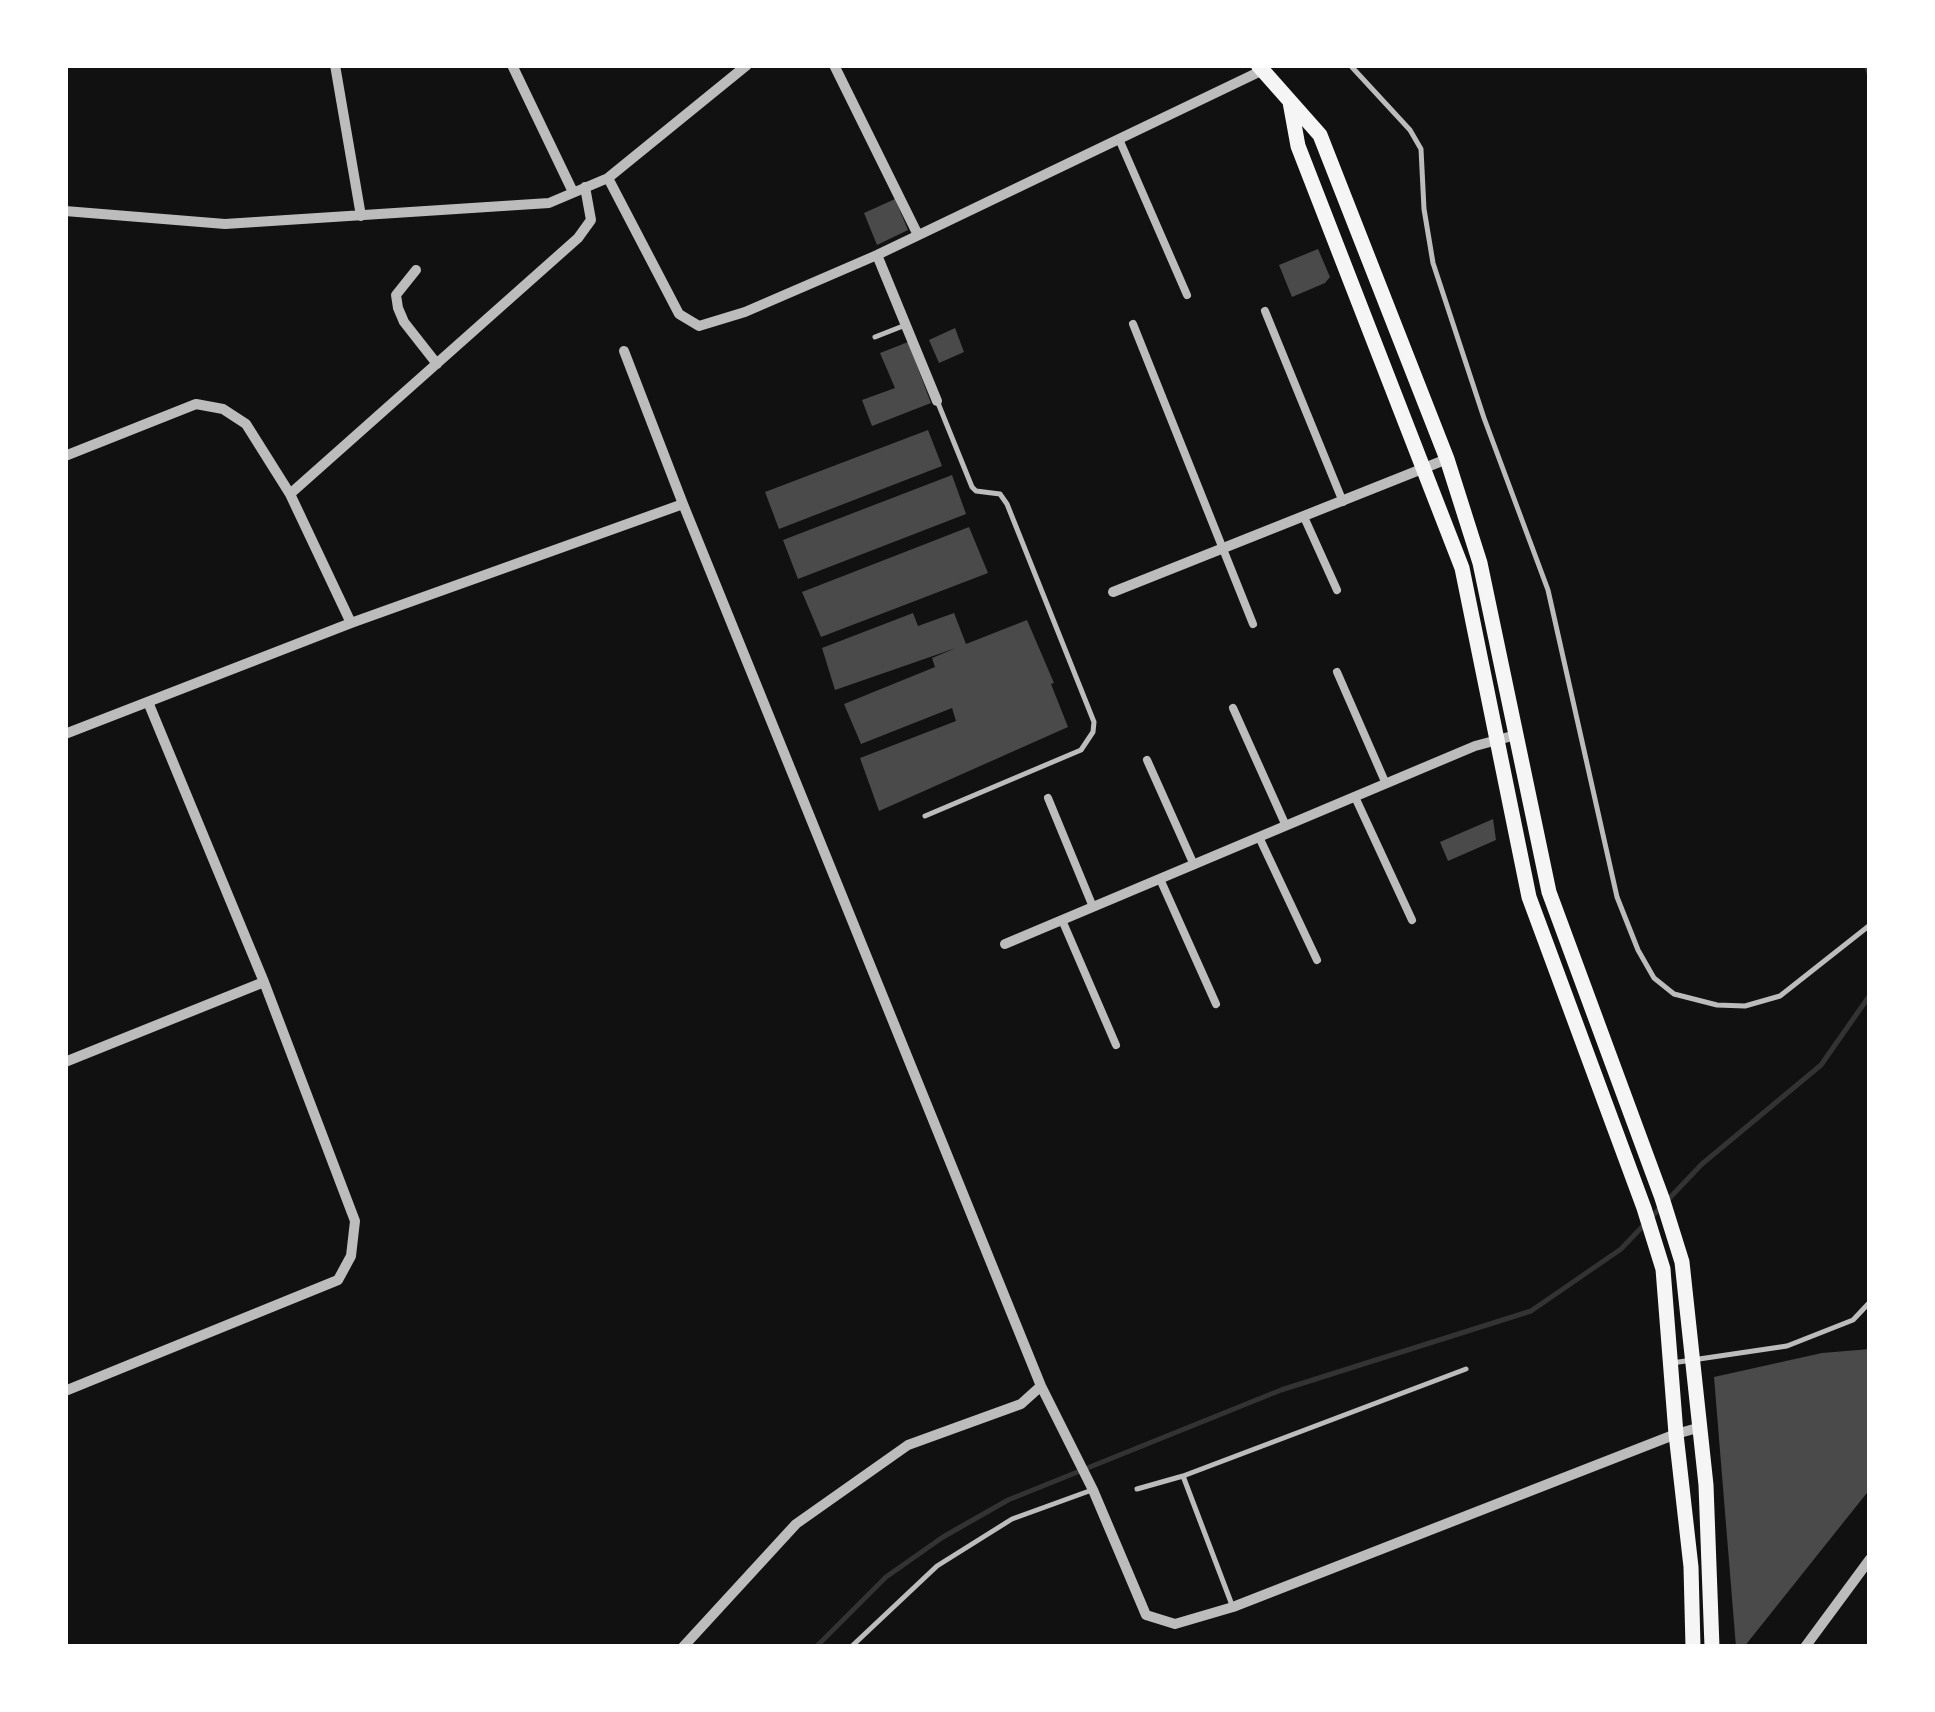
<!DOCTYPE html>
<html>
<head>
<meta charset="utf-8">
<style>
  body { margin:0 }
  #map { position:relative; width:1935px; height:1712px; overflow:hidden; background:#111; font-family:"Fira Sans",sans-serif }
  canvas { display:block }
  .frame { position:absolute; inset:0; border:68px solid #fff; pointer-events:none }
</style>
</head>
<body>
<div id="map">
<canvas width="1935" height="1712"></canvas>
<div class="frame"></div>
</div>
<script>
const ctx = document.querySelector('canvas').getContext('2d');
ctx.lineJoin = 'round';
function toPath(rows) {
  const path = new Path2D();
  for (const r of rows) {
    path.moveTo(r[0], r[1]);
    for (let i = 2; i < r.length; i += 2) path.lineTo(r[i], r[i + 1]);
  }
  return path;
}
function trace(path, color, width, dash) {
  ctx.strokeStyle = color;
  ctx.lineWidth = width;
  ctx.lineCap = dash ? 'butt' : 'round';
  ctx.setLineDash(dash || []);
  ctx.stroke(path);
}
function paint(path, color) {
  ctx.fillStyle = color;
  ctx.fill(path, 'evenodd');
}
const stream = toPath([
  [1866,65,1870,76],
  [816,1647,886,1577,943,1537,1008,1500,1281,1390,1531,1311,1621,1249,1702,1164,1821,1065,1870,995]
]);
const building = toPath([
  [895,199,908,230,877,245,864,213],
  [1318,249,1330,277,1325,283,1292,297,1279,265],
  [955,328,964,352,939,363,929,340],
  [908,342,931,403,872,426,862,400,895,388,880,353],
  [928,430,942,466,779,529,765,492],
  [952,475,966,514,798,579,783,540],
  [969,527,988,573,821,637,802,592],
  [913,613,918,626,954,613,966,644,1027,620,1054,683,1051,684,1068,727,879,811,860,758,956,721,952,708,861,744,844,704,935,667,932,658,956,648,835,690,822,648],
  [1493,819,1496,840,1448,861,1440,842],
  [1870,1349,1870,1489,1744,1647,1736,1647,1714,1377,1822,1353]
]);
const service = toPath([
  [1350,65,1410,130,1421,149,1424,209,1433,263,1484,418,1548,590,1617,897,1638,950,1654,978,1674,994,1717,1005,1745,1006,1780,996,1870,925],
  [875,337,903,326],
  [925,816,1081,750,1093,732,1094,722,1007,504,1000,494,976,491,972,487,938,403],
  [1672,1363,1787,1346,1853,1320,1870,1302],
  [1183,1476,1232,1605],
  [1137,1489,1183,1476,1466,1369],
  [851,1647,937,1566,1012,1519,1092,1490]
]);
const pedestrian = toPath([
  [1119,139,1187,295],
  [1265,311,1343,502],
  [1133,324,1253,624],
  [1304,517,1337,590],
  [1337,672,1386,784],
  [1233,708,1286,826],
  [1147,760,1194,865],
  [1355,797,1412,920],
  [1048,798,1093,907],
  [1259,837,1317,960],
  [1160,879,1216,1004],
  [1062,920,1116,1045]
]);
const minor = toPath([
  [335,65,361,216],
  [512,65,573,192],
  [834,65,918,235],
  [608,178,679,314,699,326,745,312,877,255,1263,70],
  [65,211,225,224,549,203,608,178,747,65],
  [877,255,937,401],
  [416,270,396,295,398,308,404,322,437,364],
  [624,351,683,504,1041,1386,1093,1490,1146,1615,1175,1624,1233,1607,1676,1434,1701,1427],
  [65,456,196,404,223,409,246,424,290,494,351,623],
  [290,494,578,238,591,220,585,187],
  [1113,592,1447,459],
  [65,734,351,623,683,504],
  [1005,944,1475,746,1516,735],
  [65,1062,264,982],
  [65,1391,338,1280,351,1256,355,1221,264,982,148,702],
  [683,1647,796,1524,908,1445,1021,1404,1041,1386],
  [1805,1647,1870,1559]
]);
const primary = toPath([
  [1258,65,1320,135,1447,459,1480,563,1549,892,1662,1198,1682,1262,1706,1485,1712,1647],
  [1290,102,1298,146,1462,568,1529,897,1644,1208,1663,1269,1676,1434,1691,1567,1693,1647]
]);
trace(stream, '#333', 5);
paint(building, '#4a4a4a');
trace(service, '#bcbcbc', 5);
trace(pedestrian, '#bcbcbc', 8);
trace(minor, '#bcbcbc', 10);
trace(primary, '#f5f5f5', 15);
</script>
</body>
</html>
